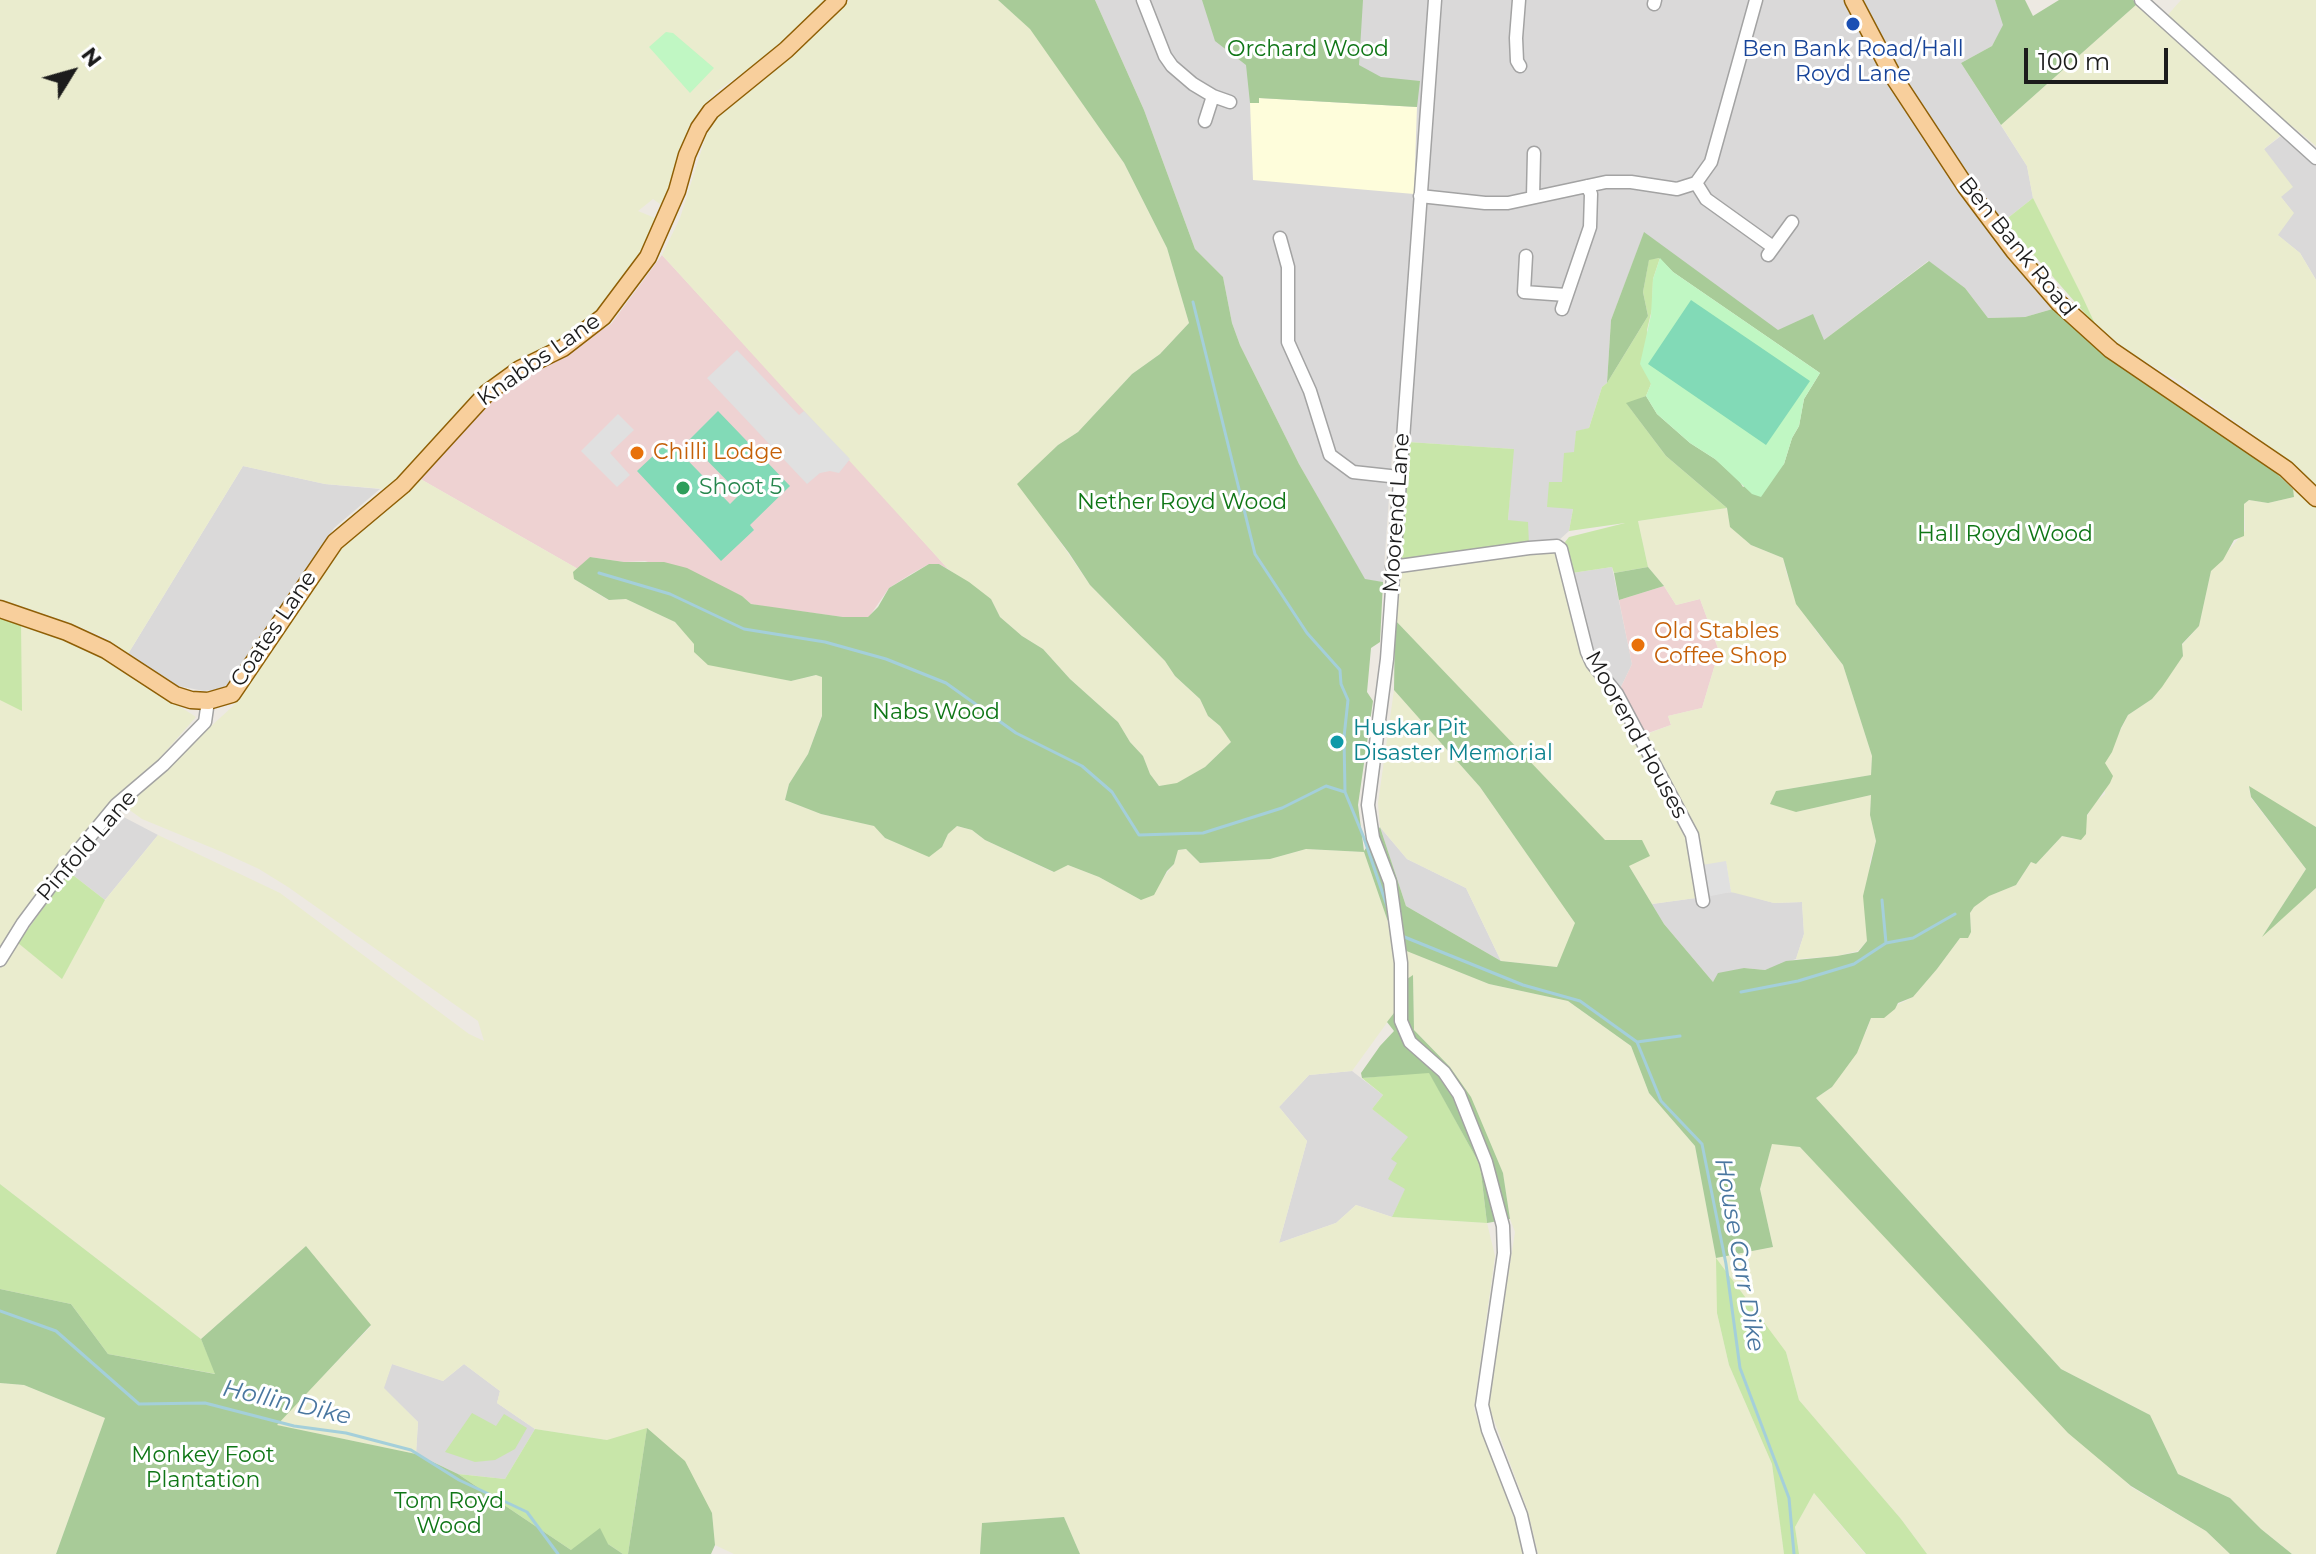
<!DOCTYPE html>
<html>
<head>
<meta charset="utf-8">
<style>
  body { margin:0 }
  #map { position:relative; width:2316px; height:1554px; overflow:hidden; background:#ede9e2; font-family:Montserrat,sans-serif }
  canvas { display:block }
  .north { position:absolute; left:32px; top:32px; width:80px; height:80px; -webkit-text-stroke:6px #fff; paint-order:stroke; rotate:53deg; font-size:22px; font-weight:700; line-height:32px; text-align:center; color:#1c1c1c }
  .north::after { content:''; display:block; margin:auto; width:28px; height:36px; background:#1c1c1c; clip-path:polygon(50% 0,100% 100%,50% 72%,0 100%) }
  .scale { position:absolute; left:2024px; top:48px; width:144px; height:36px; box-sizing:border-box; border:4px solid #1c1c1c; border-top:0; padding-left:10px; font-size:24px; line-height:28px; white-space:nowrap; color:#1c1c1c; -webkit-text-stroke:6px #fff; paint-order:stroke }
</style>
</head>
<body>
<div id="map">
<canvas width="2316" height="1554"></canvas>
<div class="north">N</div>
<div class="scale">100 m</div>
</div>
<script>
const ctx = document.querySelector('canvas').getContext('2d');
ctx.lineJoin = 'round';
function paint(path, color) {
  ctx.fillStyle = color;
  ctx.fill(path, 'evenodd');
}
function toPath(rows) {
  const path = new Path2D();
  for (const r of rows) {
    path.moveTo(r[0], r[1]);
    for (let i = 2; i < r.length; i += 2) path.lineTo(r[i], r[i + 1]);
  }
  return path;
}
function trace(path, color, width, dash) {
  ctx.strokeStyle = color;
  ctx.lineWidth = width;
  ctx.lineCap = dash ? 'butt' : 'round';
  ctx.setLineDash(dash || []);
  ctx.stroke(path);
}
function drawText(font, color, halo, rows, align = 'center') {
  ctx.font = font + ' Montserrat,sans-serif';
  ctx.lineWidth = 6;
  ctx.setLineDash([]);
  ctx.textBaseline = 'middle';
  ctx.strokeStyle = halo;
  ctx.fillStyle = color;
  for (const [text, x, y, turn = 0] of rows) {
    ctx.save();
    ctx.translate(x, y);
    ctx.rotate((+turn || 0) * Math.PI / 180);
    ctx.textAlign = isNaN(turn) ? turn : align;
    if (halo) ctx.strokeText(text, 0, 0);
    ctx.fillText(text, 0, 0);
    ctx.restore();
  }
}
const residential = toPath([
  [1095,0,1995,0,2004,25,1992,46,1961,63,2027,166,2033,198,1990,232,2056,308,2025,317,1988,318,1965,288,1928,261,1824,340,1778,331,1644,233,1611,320,1607,383,1602,387,1589,428,1576,432,1575,452,1562,483,1549,483,1573,509,1569,531,1558,541,1529,544,1508,520,1513,449,1393,441,1383,582,1365,580,1299,464,1240,345,1232,323,1223,277,1195,249,1144,110],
  [2281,136,2316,166,2316,280,2300,253,2277,235,2293,213,2281,197,2264,149],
  [243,466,325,484,380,489,334,528,234,681,221,689,204,691,178,686,128,654],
  [1612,567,1632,664,1621,687,1596,659,1572,573],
  [116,813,158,835,105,900,69,872],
  [1380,827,1407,859,1466,888,1501,961,1406,906],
  [1735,892,1774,903,1802,902,1804,934,1796,959,1765,970,1744,968,1713,982,1664,924,1652,904,1695,898,1698,894],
  [1352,1071,1383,1095,1372,1109,1409,1137,1397,1163,1406,1188,1392,1217,1356,1205,1336,1223,1279,1243,1307,1141,1279,1107,1309,1075],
  [392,1364,443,1381,464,1364,500,1391,497,1403,535,1429,505,1479,458,1474,416,1454,418,1422,383,1388]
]);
const commercial = toPath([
  [662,255,850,459,948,569,939,564,929,564,911,574,889,588,869,617,843,617,774,608,751,604,742,596,709,581,645,561,624,562,590,557,578,569,417,477,485,404,611,324],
  [1664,586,1676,605,1700,599,1719,651,1702,708,1668,716,1671,725,1645,734,1621,687,1632,664,1619,600]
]);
const education = toPath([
  [1259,98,1417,107,1414,194,1253,180,1250,103,1259,103]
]);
const farmland = toPath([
  [0,0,826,0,759,62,717,91,701,108,689,126,664,207,653,199,638,211,665,222,603,317,520,369,397,490,325,484,243,466,128,654,106,638,68,622,0,599],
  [850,0,998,0,1030,28,1124,163,1167,248,1189,323,1160,354,1132,374,1078,432,1058,445,1045,459,1045,520,1090,585,1165,661,1175,676,1200,699,1208,716,1220,726,1232,741,1205,767,1177,784,1159,786,1150,774,1143,756,1130,742,1118,722,1070,679,1043,649,1022,636,1000,617,991,599,948,569,662,255,680,218,706,136,718,117,735,100,791,57],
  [2181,0,2316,0,2316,146,2292,126,2264,149,2293,187,2281,197,2294,213,2278,235,2300,253,2316,280,2316,487,2301,472,2254,435,2175,379,2134,355,2096,326,2033,198,2027,166,2001,125,2137,4,2158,26],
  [2286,469,2316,498,2316,827,2249,788,2251,798,2306,869,2264,934,2316,888,2316,1554,2292,1554,2261,1529,2230,1498,2178,1474,2150,1415,2061,1369,1816,1098,1832,1087,1866,1032,1871,1018,1913,997,1937,969,1960,938,1971,932,1970,913,1974,907,1988,896,2016,885,2031,862,2036,864,2062,836,2074,839,2095,802,2105,794,2104,763,2128,715,2152,699,2183,656,2182,645,2199,626,2211,571,2245,531,2244,504,2249,500,2268,503,2294,497],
  [417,477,578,569,574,579,608,600,626,599,675,622,695,644,774,677,791,681,817,675,823,677,822,715,808,754,789,784,785,800,821,814,875,826,885,838,929,856,942,847,948,834,956,826,972,830,985,840,1053,872,1068,865,1099,877,1141,900,1160,882,1174,864,1178,850,1186,849,1200,863,1270,859,1306,849,1364,852,1387,919,1394,948,1394,1013,1352,1071,1309,1075,1279,1107,1307,1141,1279,1243,1336,1223,1356,1205,1392,1217,1487,1223,1495,1256,1474,1409,1523,1543,1524,1554,1080,1554,1064,1517,982,1523,980,1554,734,1554,715,1545,712,1513,607,1440,535,1429,497,1403,500,1391,464,1364,443,1381,392,1364,384,1388,418,1422,416,1454,276,1425,371,1326,306,1246,201,1339,0,1184,0,969,18,943,62,978,105,900,158,835,280,893,469,1034,484,1041,478,1021,288,887,259,869,222,852,142,819,124,806,233,706,335,551],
  [1727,508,1731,527,1751,545,1783,558,1787,575,1816,631,1843,665,1872,756,1871,775,1776,791,1796,812,1871,795,1870,815,1876,841,1870,861,1867,941,1858,951,1837,956,1796,959,1804,934,1802,902,1774,903,1731,892,1726,862,1696,898,1652,904,1629,866,1395,620,1398,571,1555,550,1565,574,1587,667,1612,698,1636,738,1671,725,1668,716,1702,708,1719,651,1700,599,1676,605,1664,586,1648,567,1638,521],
  [21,622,95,651,196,717,158,760,120,792,70,849,0,949,0,699],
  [1394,690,1480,787,1576,924,1557,967,1501,961,1466,888,1407,859,1380,827,1378,803],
  [1404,950,1489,984,1568,1001,1631,1046,1649,1093,1695,1146,1716,1258,1773,1247,1760,1189,1772,1143,1800,1147,2131,1487,2206,1531,2230,1554,1927,1554,1901,1519,1799,1400,1786,1352,1717,1313,1729,1365,1772,1464,1784,1554,1538,1554,1528,1512,1488,1404,1515,1232,1510,1219,1503,1173,1450,1067,1414,1030,1413,976,1406,979],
  [0,1383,24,1385,105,1418,56,1554,0,1554],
  [1814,1493,1865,1554,1799,1554,1795,1527]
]);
const grass = toPath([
  [2033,198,2083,298,2096,326,2004,221],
  [1660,258,1653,279,1652,309,1647,330,1651,384,1646,396,1627,404,1666,456,1727,508,1638,521,1648,567,1614,573,1612,567,1572,573,1565,542,1569,537,1625,523,1569,531,1573,509,1547,507,1549,482,1562,482,1564,453,1574,452,1576,431,1589,428,1602,387,1607,383,1648,316,1643,292,1649,259],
  [1408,442,1514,449,1508,520,1528,522,1529,544,1401,561],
  [0,615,21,622,22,711,0,700],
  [69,872,105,900,62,979,18,943],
  [1429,1072,1480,1165,1487,1223,1392,1217,1405,1189,1388,1179,1397,1163,1391,1159,1408,1137,1372,1109,1383,1095,1362,1078],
  [0,1184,201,1339,216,1374,108,1354,71,1304,0,1289],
  [1716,1258,1786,1352,1799,1400,1901,1519,1927,1554,1866,1554,1814,1493,1795,1527,1799,1554,1784,1554,1772,1464,1729,1365,1717,1313],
  [472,1413,496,1426,504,1414,527,1428,515,1449,495,1460,475,1462,445,1452],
  [647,1428,628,1554,623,1554,608,1544,571,1550,458,1474,505,1479,535,1429,607,1440]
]);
const forest = toPath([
  [998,0,1095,0,1144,110,1195,249,1223,277,1232,323,1240,345,1299,464,1365,579,1383,582,1380,642,1371,648,1367,692,1373,701,1358,805,1364,851,1380,827,1406,906,1501,961,1557,967,1575,923,1480,787,1394,690,1395,620,1605,840,1642,840,1650,856,1629,866,1664,924,1713,982,1718,973,1744,968,1765,970,1786,961,1837,956,1858,952,1867,941,1863,896,1876,841,1870,815,1871,795,1796,812,1770,804,1776,791,1871,775,1872,756,1843,665,1796,604,1783,558,1751,545,1730,527,1727,508,1666,456,1626,403,1646,396,1657,414,1690,443,1715,459,1738,479,1743,487,1784,464,1792,438,1799,426,1804,399,1820,373,1673,272,1659,258,1649,260,1643,292,1648,316,1607,383,1611,320,1644,232,1778,330,1813,314,1824,340,1929,261,1965,288,1988,318,2025,317,2056,308,2244,450,2254,452,2293,489,2294,497,2268,503,2249,500,2244,504,2244,536,2234,540,2223,560,2211,571,2199,626,2182,644,2183,656,2162,687,2152,699,2128,715,2121,728,2112,752,2105,763,2113,776,2110,783,2087,815,2086,834,2081,840,2062,836,2036,864,2031,862,2016,885,1989,896,1974,907,1970,913,1971,932,1968,938,1960,938,1937,969,1913,997,1898,1003,1895,1009,1884,1018,1871,1018,1857,1053,1832,1087,1816,1098,2061,1369,2150,1415,2178,1474,2230,1498,2261,1529,2292,1554,2230,1554,2206,1531,2131,1486,2068,1433,1800,1147,1772,1144,1760,1189,1773,1247,1716,1258,1695,1146,1649,1093,1631,1046,1568,1001,1489,984,1404,950,1387,919,1364,852,1306,849,1270,859,1200,863,1186,849,1178,850,1174,864,1167,871,1154,895,1141,900,1099,877,1068,865,1054,872,985,840,972,830,957,826,948,834,942,847,929,857,885,838,874,826,821,814,785,800,789,784,808,754,822,716,822,677,816,675,791,681,708,665,694,652,694,644,675,622,626,599,609,600,574,579,573,572,590,557,624,562,664,562,687,568,742,596,751,604,843,617,868,617,878,607,889,588,929,564,939,564,969,582,991,599,1000,617,1022,636,1043,649,1070,679,1118,722,1130,742,1143,756,1150,774,1159,786,1177,783,1205,767,1231,742,1220,726,1208,716,1200,699,1175,676,1165,661,1090,585,1069,553,1017,484,1058,445,1078,432,1132,374,1160,354,1189,323,1167,248,1124,163,1030,29],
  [1202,0,1363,0,1359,65,1381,77,1420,81,1417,107,1259,98,1259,103,1250,103,1246,65,1215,41],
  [1995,0,2025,0,2033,16,2059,0,2133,0,2137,4,2001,125,1961,63,1992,46,2003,25],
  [1648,567,1664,586,1619,600,1614,573],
  [2249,786,2316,827,2316,888,2262,937,2306,869,2251,797],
  [1413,975,1414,1030,1450,1067,1471,1097,1503,1173,1510,1219,1487,1223,1480,1165,1429,1073,1362,1078,1361,1073,1380,1046,1394,1031,1387,1022,1394,1013,1395,987],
  [306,1246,371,1325,277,1425,416,1454,458,1474,571,1550,600,1528,608,1544,623,1554,56,1554,105,1418,24,1385,0,1383,0,1289,71,1304,108,1354,215,1374,201,1339],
  [647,1428,685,1461,712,1513,715,1545,711,1554,628,1554],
  [1064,1517,1080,1554,980,1554,982,1523]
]);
const park = toPath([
  [666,32,673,33,714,68,690,93,649,47],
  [1660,258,1673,272,1820,373,1804,399,1799,426,1792,438,1784,464,1761,497,1752,494,1715,459,1690,443,1657,414,1646,396,1651,384,1640,364,1651,315,1653,279]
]);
const pitch = toPath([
  [1691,300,1810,381,1766,445,1648,364],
  [718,411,790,486,750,525,754,530,721,561,637,471,669,441,730,504,740,494,688,441]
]);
const parking = toPath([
  [737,350,799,415,804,411,850,459,839,473,830,471,820,473,807,484,707,378],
  [618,414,634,430,610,453,630,475,617,487,581,451],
  [1726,861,1731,892,1711,896,1706,893,1702,865]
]);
const stream = toPath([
  [1193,302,1255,554,1307,633,1340,670,1341,684,1348,700,1344,737,1345,792,1364,838,1388,909],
  [599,573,670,594,744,629,825,642,886,659,946,683,1016,733,1082,766,1112,792,1139,835,1203,833,1282,808,1326,786,1345,792],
  [1882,900,1886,943],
  [1402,936,1523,985,1580,1001,1637,1042,1661,1101,1702,1144,1726,1264,1740,1368,1789,1498,1794,1554],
  [1741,992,1798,981,1854,964,1886,943,1913,938,1955,914],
  [1637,1042,1680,1036],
  [0,1311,56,1331,139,1404,205,1403,294,1426,346,1433,411,1450,459,1480,527,1512,558,1554]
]);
const minor = toPath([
  [1143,0,1165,56,1172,66,1193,84,1213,96,1205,121],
  [1435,0,1387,659,1368,805,1373,838,1390,882,1401,963,1401,1021,1410,1042,1444,1072,1459,1094,1486,1162,1503,1226,1504,1253,1482,1405,1488,1430,1521,1515,1530,1554],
  [1519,0,1516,38,1517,61,1520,66],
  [2141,0,2316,158],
  [1654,4,1655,0],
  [1213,96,1230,102],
  [1696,183,1706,199,1773,247],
  [1420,196,1485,203,1508,203,1606,182,1631,182,1677,189,1696,183,1711,162,1756,0],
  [1533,197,1534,153],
  [1280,238,1288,267,1288,342,1310,391,1330,455,1353,472,1399,477],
  [1768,255,1792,222],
  [1526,256,1524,292,1566,295],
  [1562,309,1590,227,1591,194,1587,186],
  [1392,567,1529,548,1557,546,1561,549,1587,652,1592,663,1617,694,1692,835,1703,901],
  [0,960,23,923,64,868,116,805,163,765,205,722,208,701]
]);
const major = toPath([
  [1853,0,1893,76,1966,187,2014,251,2059,303,2111,350,2286,469,2316,498],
  [0,609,67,632,106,650,175,695,191,700,208,701,232,694,335,542,403,485,487,393,520,369,563,348,603,317,648,257,677,191,687,155,699,128,711,111,786,50,838,0]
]);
const markers = [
  [1853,24,8,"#1a4fb4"],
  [637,453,8,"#e8710a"],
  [683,488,8,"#2e9e5b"],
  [1638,645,8,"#e8710a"],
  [1337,742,8,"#0f9aa8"]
];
const parkNames = [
  ["Orchard Wood",1308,50],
  ["Nether Royd Wood",1182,503],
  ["Hall Royd Wood",2005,535],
  ["Nabs Wood",936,713],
  ["Monkey Foot",203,1456],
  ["Plantation",203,1481],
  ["Tom Royd",449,1502],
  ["Wood",449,1527]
];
const transitNames = [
  ["Ben Bank Road/Hall",1853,50],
  ["Royd Lane",1853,75]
];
const streetNames = [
  ["Ben Bank Road",2017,247,51],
  ["Knabbs Lane",539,360,-35],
  ["Moorend Lane",1397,513,-86],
  ["Coates Lane",274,629,-56],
  ["Moorend Houses",1636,735,61],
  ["Pinfold Lane",87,846,-49]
];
const foodNames = [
  ["Chilli Lodge",653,453],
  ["Old Stables",1654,632],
  ["Coffee Shop",1654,657]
];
const leisureNames = [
  ["Shoot 5",699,488]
];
const cultureNames = [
  ["Huskar Pit",1353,729],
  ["Disaster Memorial",1353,754]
];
const waterNames = [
  ["House Carr Dike",1739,1255,80],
  ["Hollin Dike",287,1403,13]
];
paint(residential, '#dad9d9');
paint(commercial, '#eed2d2');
paint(education, '#fefddb');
paint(farmland, '#eaecce');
paint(grass, '#c8e6a9');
paint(forest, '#a8cb98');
paint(park, '#c0f7c3');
paint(pitch, '#82dab7');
paint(parking, '#e0e0e0');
trace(stream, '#a4cfda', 3);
trace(minor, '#a3a3a3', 15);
trace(major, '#8f5f05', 19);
trace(minor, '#fff', 12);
trace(major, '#f8cf9c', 16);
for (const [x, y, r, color] of markers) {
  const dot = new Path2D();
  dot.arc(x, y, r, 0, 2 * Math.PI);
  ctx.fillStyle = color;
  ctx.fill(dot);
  trace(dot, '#fff', 3);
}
drawText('22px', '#0f7616', '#fff', parkNames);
drawText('22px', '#164399', '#fff', transitNames);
drawText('22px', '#1c1c1c', '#fff', streetNames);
drawText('22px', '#c56008', '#fff', foodNames, 'left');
drawText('22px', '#27864d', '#fff', leisureNames, 'left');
drawText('22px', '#0d838f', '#fff', cultureNames, 'left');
drawText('italic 24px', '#4a77a0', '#fff', waterNames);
</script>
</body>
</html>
